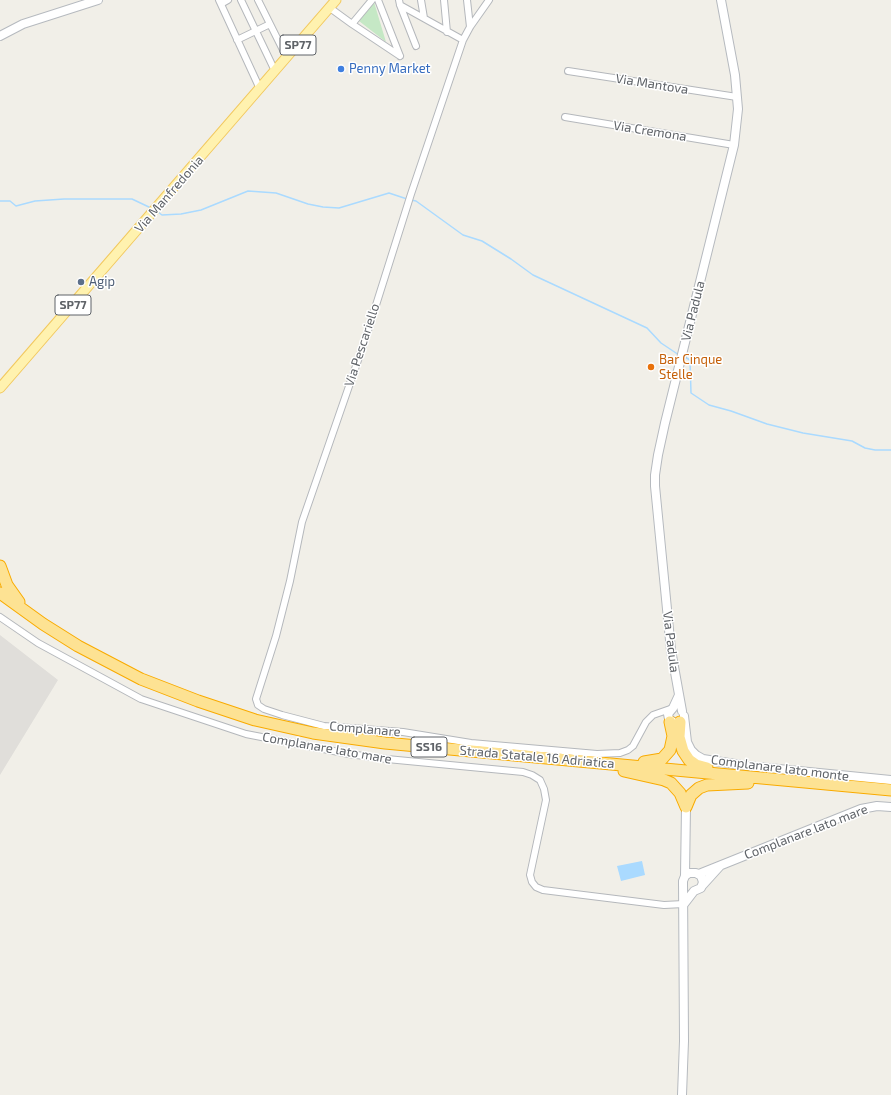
<!DOCTYPE html>
<html>
<head>
<meta charset="utf-8">
<style>
  body { margin:0 }
  canvas { display:block; background:#f1efe8 }
</style>
</head>
<body>
<canvas width="891" height="1095"></canvas>
<script>
const ctx = document.querySelector('canvas').getContext('2d');
ctx.lineJoin = 'round';
function paint(path, color) {
  ctx.fillStyle = color;
  ctx.fill(path, 'evenodd');
}
function toPath(rows) {
  const path = new Path2D();
  for (const r of rows) {
    path.moveTo(r[0], r[1]);
    for (let i = 2; i < r.length; i += 2) path.lineTo(r[i], r[i + 1]);
  }
  return path;
}
function trace(path, color, width, dash) {
  ctx.strokeStyle = color;
  ctx.lineWidth = width;
  ctx.lineCap = dash ? 'butt' : 'round';
  ctx.setLineDash(dash || []);
  ctx.stroke(path);
}
function drawText(font, color, halo, rows, align = 'center') {
  ctx.font = font + ' "Exo 2",sans-serif';
  ctx.lineWidth = 3;
  ctx.setLineDash([]);
  ctx.textBaseline = 'middle';
  ctx.strokeStyle = halo;
  ctx.fillStyle = color;
  for (const [text, x, y, turn = 0] of rows) {
    ctx.save();
    ctx.translate(x, y);
    ctx.rotate((+turn || 0) * Math.PI / 180);
    ctx.textAlign = isNaN(turn) ? turn : align;
    if (halo) ctx.strokeText(text, 0, 0);
    ctx.fillText(text, 0, 0);
    ctx.restore();
  }
}
const industrial = toPath([
  [0,635,58,680,0,775]
]);
const green = toPath([
  [374,2,386,42,359,21]
]);
const water = toPath([
  [642,861,645,875,621,881,617,866]
]);
const stream = toPath([
  [411,200,416,201,463,235,482,241,511,259,533,275,647,328,661,343,679,355],
  [0,201,10,201,16,206,35,201,64,199,132,199,151,208],
  [158,212,162,215,181,214,201,210,248,191,276,193,308,204,323,207,339,208,389,193,407,199],
  [685,357,690,360,691,393,709,405,731,411,767,424,803,433,852,441,865,448,875,450,891,450]
]);
const street = toPath([
  [219,0,260,89],
  [241,0,275,71],
  [258,0,287,58],
  [372,0,352,24,400,56],
  [378,0,400,56],
  [399,0,400,5,416,46],
  [421,0,424,18],
  [444,0,447,32],
  [467,0,470,27],
  [489,0,470,27,463,40,411,194,365,340,302,522,290,581,276,636,256,699,258,705,264,709,282,715,324,726,403,732,471,743,597,754,620,753,628,750,633,746,646,722,653,715,673,708],
  [221,4,228,0],
  [400,5,463,40],
  [330,8,352,24],
  [237,40,270,24],
  [568,71,737,97],
  [565,117,734,145],
  [0,617,38,643,141,699,246,734,349,754,387,759,523,772,532,775,540,780,544,789,546,800,530,875,532,882,536,887,543,890,664,905,684,904]
]);
const secondary = toPath([
  [0,36,23,24,98,0],
  [682,711,671,650,655,486,655,475,658,455,665,423,734,145,738,109,735,75,721,0],
  [684,716,687,742,691,750,696,755,703,759,748,766,891,780],
  [675,723,669,719,668,714,673,708,679,695],
  [699,874,861,809,877,806,891,807],
  [701,887,720,866],
  [684,904,694,891,701,888,703,882,701,876,696,873,689,873,685,876],
  [682,1095,684,1041,683,881,685,876,686,807]
]);
const primary = toPath([
  [0,388,336,0]
]);
const highway = toPath([
  [0,566,7,585,19,602],
  [0,593,43,624,78,646,141,679,198,701,255,720,313,733,385,743,891,790],
  [680,722,679,737,683,751,689,760,696,765,707,768],
  [644,762,662,759,670,750,673,736,670,722],
  [624,771,664,780,671,783,680,793,686,807],
  [686,807,691,795,699,788,707,785,748,783]
]);
const markers = [
  [341,69,4,"#3f7fe0"],
  [81,282,4,"#5c6f8a"],
  [651,367,4,"#e8710a"]
];
const shields = [
  [298,45,36],
  [73,305,36],
  [429,747,36]
];
const shieldNames = [
  ["SP77",298,45],
  ["SP77",73,305],
  ["SS16",429,747]
];
const shopNames = [
  ["Penny Market",349,69]
];
const streetNames = [
  ["Via Mantova",652,84,9],
  ["Via Cremona",650,131,9],
  ["Via Manfredonia",169,194,-49],
  ["Via Padula",693,311,-76],
  ["Via Pescariello",362,345,-72],
  ["Via Padula",671,642,83],
  ["Complanare",365,729,5],
  ["Complanare lato mare",327,748,10],
  ["Strada Statale 16 Adriatica",537,757,5],
  ["Complanare lato monte",780,768,7],
  ["Complanare lato mare",806,832,-21]
];
const serviceNames = [
  ["Agip",89,282]
];
const foodNames = [
  ["Bar Cinque",659,360],
  ["Stelle",659,375]
];
paint(industrial, '#e0deda');
paint(green, '#c5e8c5');
paint(water, '#aadaff');
trace(stream, '#aadaff', 1.5);
trace(street, '#b5b8bc', 8);
trace(secondary, '#b6babf', 10);
trace(primary, '#f2c960', 11);
trace(highway, '#f9ab00', 13);
trace(street, '#fff', 6);
trace(secondary, '#fff', 8);
trace(primary, '#fff2af', 9);
trace(highway, '#fde293', 11);
for (const [x, y, r, color] of markers) {
  const dot = new Path2D();
  dot.arc(x, y, r, 0, 2 * Math.PI);
  ctx.fillStyle = color;
  ctx.fill(dot);
  trace(dot, '#fff', 1.5);
}
for (const [x, y, w] of shields) {
  const box = new Path2D();
  box.roundRect(x - w / 2, y - 10, w, 20, 3);
  ctx.fillStyle = '#fff';
  ctx.fill(box);
  trace(box, '#5f6368', 1);
}
drawText('bold 12px', '#5f6368', null, shieldNames);
drawText('13px', '#366cbe', '#fff', shopNames, 'left');
drawText('13px', '#5f6368', '#fff', streetNames);
drawText('13px', '#4e5e75', '#fff', serviceNames, 'left');
drawText('13px', '#c56008', '#fff', foodNames, 'left');
</script>
</body>
</html>
